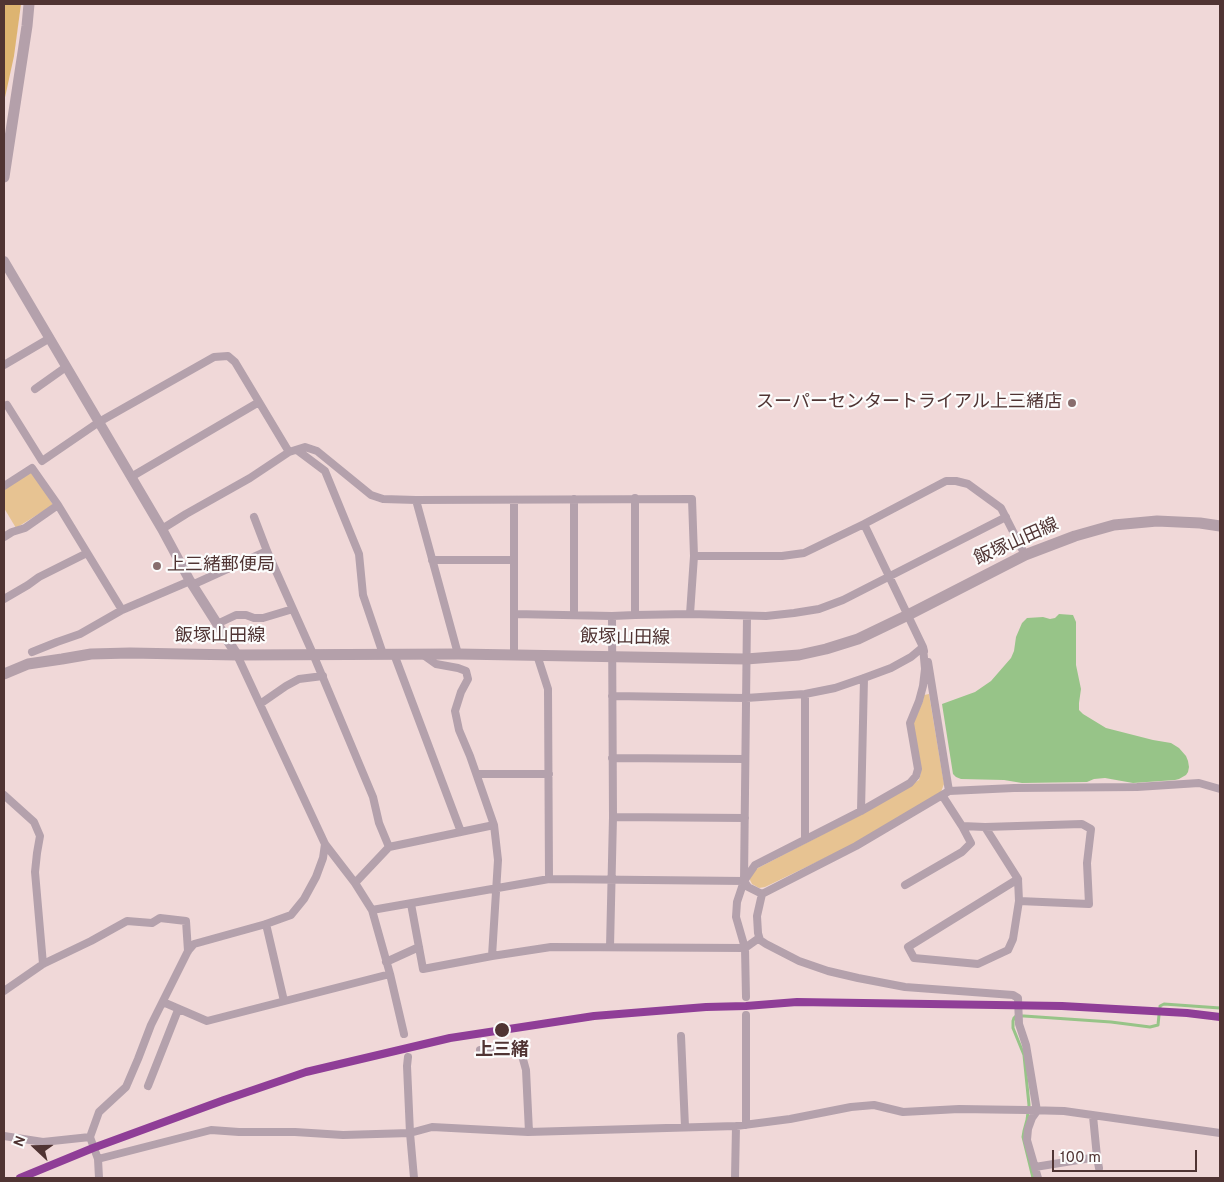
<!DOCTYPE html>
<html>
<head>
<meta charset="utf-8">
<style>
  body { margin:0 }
  #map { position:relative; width:1224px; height:1182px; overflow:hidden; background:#f0d8d8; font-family:Overpass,sans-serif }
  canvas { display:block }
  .frame { position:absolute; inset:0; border:5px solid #503433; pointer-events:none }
  .north { position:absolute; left:10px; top:1122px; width:50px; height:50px; -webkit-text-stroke:4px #fcfcfc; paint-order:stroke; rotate:291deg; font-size:14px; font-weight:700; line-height:20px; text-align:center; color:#503433 }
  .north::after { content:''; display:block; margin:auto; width:18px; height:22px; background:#503433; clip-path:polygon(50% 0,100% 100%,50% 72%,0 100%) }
  .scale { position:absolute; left:1052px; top:1150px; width:145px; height:22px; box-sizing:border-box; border:2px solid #503433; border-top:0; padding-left:6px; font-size:15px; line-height:18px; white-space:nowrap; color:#503433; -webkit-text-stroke:4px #fcfcfc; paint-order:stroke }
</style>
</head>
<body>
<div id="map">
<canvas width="1224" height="1182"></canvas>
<div class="frame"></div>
<div class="north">N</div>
<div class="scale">100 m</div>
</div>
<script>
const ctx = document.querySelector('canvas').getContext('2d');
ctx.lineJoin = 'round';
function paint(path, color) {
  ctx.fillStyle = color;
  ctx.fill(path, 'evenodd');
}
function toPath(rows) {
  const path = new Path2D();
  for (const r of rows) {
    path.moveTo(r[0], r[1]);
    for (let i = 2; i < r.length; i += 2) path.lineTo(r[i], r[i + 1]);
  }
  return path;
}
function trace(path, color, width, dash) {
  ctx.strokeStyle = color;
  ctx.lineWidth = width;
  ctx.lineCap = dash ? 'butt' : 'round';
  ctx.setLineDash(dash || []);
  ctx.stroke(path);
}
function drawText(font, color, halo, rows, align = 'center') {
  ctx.font = font + ' Overpass,"Noto Sans JP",sans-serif';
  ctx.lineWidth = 4.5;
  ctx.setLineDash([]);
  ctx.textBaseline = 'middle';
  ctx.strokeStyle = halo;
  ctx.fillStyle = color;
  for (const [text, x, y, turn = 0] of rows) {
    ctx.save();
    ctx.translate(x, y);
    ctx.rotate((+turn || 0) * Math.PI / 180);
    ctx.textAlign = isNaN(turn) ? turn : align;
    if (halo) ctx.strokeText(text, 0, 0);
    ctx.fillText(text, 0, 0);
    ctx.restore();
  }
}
const green = toPath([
  [32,471,53,505,16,528,4,508,4,489],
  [929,694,944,784,941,792,854,844,765,887,759,888,752,884,750,880,750,877,756,869,864,813,919,780,921,772,913,724,923,701,924,695]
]);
const forest = toPath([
  [4,4,21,4,14,56,4,102]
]);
const water = toPath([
  [1059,614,1073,615,1076,622,1076,665,1081,689,1079,703,1079,710,1083,714,1106,728,1153,740,1171,743,1179,748,1186,756,1188,761,1189,767,1188,772,1186,775,1179,779,1175,780,1133,783,1105,778,1094,779,1087,782,1022,783,1004,780,961,779,956,777,953,774,942,704,975,692,991,681,1011,658,1014,651,1016,637,1022,623,1027,618,1043,617,1050,619,1055,618]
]);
const stream = toPath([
  [1160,1009,1160,1006,1164,1004,1220,1008],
  [1033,1178,1023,1137,1024,1131,1027,1120,1029,1105,1024,1055,1013,1028,1013,1021,1014,1018,1016,1016,1024,1016,1111,1022,1150,1027,1158,1025,1159,1015]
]);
const minor = toPath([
  [4,365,50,338],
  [35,389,66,367],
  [7,405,42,461,99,422,214,357,228,356,235,362,289,452],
  [297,450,325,471,359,554,363,595,383,654],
  [131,477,259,402],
  [4,486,32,468,58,505,122,610,190,581],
  [416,500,458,654],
  [254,517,267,551,313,654,373,797,379,823,389,847],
  [162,529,186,514,250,478,289,452,305,447,317,451,371,495,383,499,416,500,692,499,694,556,782,556,804,553,864,524,946,481,956,481,968,484,1001,508,1025,555],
  [4,537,12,532,25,528,58,505],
  [432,560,514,560],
  [192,585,267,551],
  [4,599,28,585,39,577,87,553],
  [514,614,612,616],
  [690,614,694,556],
  [574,615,574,499],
  [635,615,690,614,766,616,794,613,819,609,843,600,1006,517],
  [747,616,744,881,748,887,762,894],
  [217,624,236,615,246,615,254,618,263,618,293,609],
  [32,652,57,642,80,634,122,610],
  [394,654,461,832],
  [422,654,436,664,458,668,466,671,468,679,461,692,455,711,459,730,470,756,494,825,498,860,492,956],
  [237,655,325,844,355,883,372,910,390,974,404,1034],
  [514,655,514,500],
  [537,655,548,689,549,879],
  [928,662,949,791],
  [612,696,746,698,805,694,835,688,864,678,891,668,911,657,923,647,924,651],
  [260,704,286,686,299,679,323,676],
  [612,758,745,759],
  [477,774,549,774],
  [4,795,34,822,40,836,37,853,35,872,43,964],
  [942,795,962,826,985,827,1018,879,1019,901,1013,939,1008,950,978,964,914,958,908,947,1018,879],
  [861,811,864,678],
  [613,817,745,818],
  [985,827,1082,824,1091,829,1087,863,1089,904,1019,901],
  [805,839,805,694],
  [355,883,389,847,494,825],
  [905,885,962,852,971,843,962,826],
  [411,904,423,969,492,956,551,947,745,948,759,938],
  [372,910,549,879,744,881],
  [266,924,284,1001],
  [610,947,613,817,612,616,635,615,635,498],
  [386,962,419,947],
  [4,991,43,964,91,941,127,921,152,923,160,918,186,921,188,951],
  [746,997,745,948,736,917,737,902,744,881,755,865,861,811,910,783,916,776,918,769,910,723,919,701,923,686,925,669,923,647,864,524],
  [163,1002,207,1021,390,974],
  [681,1036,685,1127],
  [480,1050,515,1045,518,1047,521,1052,526,1070,529,1132],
  [408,1057,407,1066,410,1133,414,1178],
  [148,1086,178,1010],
  [1093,1116,1097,1157,1099,1168],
  [746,1125,746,1015],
  [4,1136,43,1142,90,1137],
  [98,1159,211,1130,239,1132,295,1132,343,1135,410,1133,432,1127,528,1132,736,1126,790,1119,851,1107,874,1105,903,1112,959,1109,1026,1110,1064,1111,1220,1133],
  [1035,1167,1097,1157],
  [99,1178,98,1159,90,1137,99,1112,126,1087,138,1059,151,1025,188,951,194,944,266,924,291,915,304,899,316,877,323,858,325,844],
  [735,1178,736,1126],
  [1038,1178,1027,1140,1028,1129,1032,1118,1037,1111,1026,1045,1019,1024,1018,998,1013,995,905,987,858,978,828,971,799,961,766,944,760,940,758,933,757,916,762,894,856,846,949,791,1014,788,1137,787,1199,783,1220,789]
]);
const tertiary = toPath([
  [4,261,162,529,190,581,237,655]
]);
const secondary = toPath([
  [4,177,27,26,29,4],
  [4,674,28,664,62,659,91,654,130,653,237,655,458,654,746,659,799,655,826,649,858,639,908,615,1025,555,1075,536,1114,525,1157,521,1200,523,1220,526]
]);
const rail1 = toPath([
  [20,1178,93,1148,224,1100,306,1072,450,1038,594,1016,706,1007,746,1006,797,1002,1062,1006,1187,1013,1220,1017]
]);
const markers = [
  [1072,403,5,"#886d6d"],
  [157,566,5,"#886d6d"],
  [502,1030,8,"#503433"]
];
const poiNames = [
  ["スーパーセンタートライアル上三緒店",1062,403],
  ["上三緒郵便局",167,566,"left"]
];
const streetNames = [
  ["飯塚山田線",1017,543,-24],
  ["飯塚山田線",220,637],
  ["飯塚山田線",625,639,1]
];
const stopNames = [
  ["上三緒",502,1051]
];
paint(green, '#e7c392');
paint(forest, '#ddb471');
paint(water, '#97c488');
trace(stream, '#97c488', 3);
trace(minor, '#b4a1ac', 8);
trace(tertiary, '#b4a1ac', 10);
trace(secondary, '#b4a0aa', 11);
trace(rail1, '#8f3e97', 8);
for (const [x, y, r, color] of markers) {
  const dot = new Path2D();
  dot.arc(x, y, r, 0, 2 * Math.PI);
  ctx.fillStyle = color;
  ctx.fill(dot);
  trace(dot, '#fcfcfc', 2);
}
drawText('18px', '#503433', '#fcfcfc', poiNames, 'right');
drawText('18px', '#503433', '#fcfcfc', streetNames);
drawText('bold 18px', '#503433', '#fcfcfc', stopNames);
</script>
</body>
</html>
